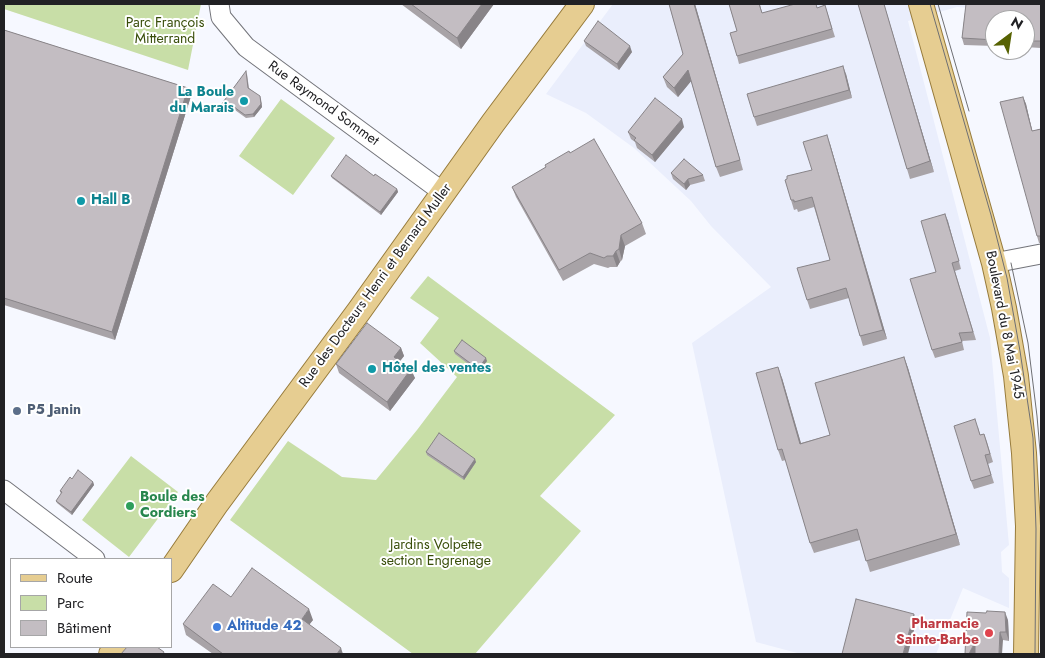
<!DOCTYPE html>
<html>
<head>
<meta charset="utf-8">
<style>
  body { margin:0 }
  #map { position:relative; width:1045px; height:658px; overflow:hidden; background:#f6f8ff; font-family:Jost,sans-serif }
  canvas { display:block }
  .frame { position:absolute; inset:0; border:5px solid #212124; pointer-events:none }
  .legend { position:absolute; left:10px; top:558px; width:162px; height:90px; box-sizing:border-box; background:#fff; border:1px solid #a6a6a7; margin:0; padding:6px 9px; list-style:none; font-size:15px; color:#212124 }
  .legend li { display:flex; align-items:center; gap:10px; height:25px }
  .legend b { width:25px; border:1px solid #a6a6a7 }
  .north { position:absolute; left:985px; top:10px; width:50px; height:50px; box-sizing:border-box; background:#fff; border:1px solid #a6a6a7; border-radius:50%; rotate:31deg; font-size:14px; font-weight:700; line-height:20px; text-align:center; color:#212124 }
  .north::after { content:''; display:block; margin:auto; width:18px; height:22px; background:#576202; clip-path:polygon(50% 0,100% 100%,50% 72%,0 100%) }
</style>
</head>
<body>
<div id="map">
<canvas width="1045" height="658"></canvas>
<div class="frame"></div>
<ul class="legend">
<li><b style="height:6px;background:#e6cd91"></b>Route</li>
<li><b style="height:14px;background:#c8dea7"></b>Parc</li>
<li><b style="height:14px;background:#c3bdc2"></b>Bâtiment</li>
</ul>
<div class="north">N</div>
</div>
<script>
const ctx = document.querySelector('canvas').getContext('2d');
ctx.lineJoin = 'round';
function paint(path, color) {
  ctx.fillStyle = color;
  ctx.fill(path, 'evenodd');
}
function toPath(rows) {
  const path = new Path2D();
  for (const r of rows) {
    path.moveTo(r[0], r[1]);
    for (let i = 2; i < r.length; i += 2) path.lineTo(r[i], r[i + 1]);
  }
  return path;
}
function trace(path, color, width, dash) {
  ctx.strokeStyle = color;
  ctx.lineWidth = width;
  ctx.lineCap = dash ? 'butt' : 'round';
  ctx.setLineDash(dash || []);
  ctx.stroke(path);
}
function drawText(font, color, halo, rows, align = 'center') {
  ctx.font = font + ' Jost,sans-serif';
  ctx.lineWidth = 4;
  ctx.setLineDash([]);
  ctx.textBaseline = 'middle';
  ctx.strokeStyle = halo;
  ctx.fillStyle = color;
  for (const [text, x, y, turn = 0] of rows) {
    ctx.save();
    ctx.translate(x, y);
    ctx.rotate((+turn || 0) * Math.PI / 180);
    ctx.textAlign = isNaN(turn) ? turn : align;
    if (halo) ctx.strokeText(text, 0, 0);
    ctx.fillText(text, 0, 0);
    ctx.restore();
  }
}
const built = toPath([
  [613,4,973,4,971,8,957,7,908,21,990,338,1009,545,1001,552,1002,572,1009,578,1009,608,963,588,936,654,801,654,756,642,692,343,771,287,711,226,691,201,634,148,586,113,546,94]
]);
const green = toPath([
  [4,4,201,4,188,70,4,9],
  [281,99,335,138,293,195,239,156],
  [428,276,615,415,540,496,581,531,475,654,413,654,230,520,288,441,342,477,376,480,417,430,457,377,420,343,439,318,410,298],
  [131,456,178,492,129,557,82,520]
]);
const minor = toPath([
  [219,4,221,17,246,47,444,193],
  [994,263,1041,254],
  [4,490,95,559]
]);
const major = toPath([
  [921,4,994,263,1004,308,1016,376,1024,453,1028,526,1026,654],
  [171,570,217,503,359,311,493,123,582,4],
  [111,654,117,647]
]);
const tram = toPath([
  [930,4,991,215,1007,278,1020,351,1033,438,1036,529,1035,654],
  [938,4,969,111],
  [1011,263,1028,343,1037,416,1041,463]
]);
const wall = toPath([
  [401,4,494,4,461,49],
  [669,4,695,4,743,170,720,177,716,167,691,81,678,97,667,87,663,77,683,54],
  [729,4,760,4,762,13,817,8,825,5,835,37,739,64,737,56,737,31],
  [858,4,884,4,934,172,910,179,907,169],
  [966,4,1041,4,1041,48,1025,47,1025,20,995,20,995,46,964,45,962,38],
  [4,30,188,88,191,96,115,340,4,305],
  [584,41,632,52,619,70,586,46],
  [247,74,249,88,261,99,262,107,254,117,246,118,235,110,219,112,218,109],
  [846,74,852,98,757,126,754,117],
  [1023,97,1026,104,1032,131,1041,129,1041,243,1039,243,1037,236],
  [684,127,655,162,637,148,635,142,631,139,628,132],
  [830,144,887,339,863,346,849,298,810,309,807,300,830,260,814,207,798,212,797,209,794,210,791,200,787,179,812,170],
  [570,153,642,223,646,234,625,246,622,260,620,262,617,267,610,267,608,268,594,264,563,281,516,197,512,187],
  [671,173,703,175,705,181,690,185,686,190,673,179],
  [331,176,397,189,398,192,381,215,332,178],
  [945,214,961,269,955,271,976,340,962,341,964,350,935,358,932,350],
  [401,348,404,356,400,361,415,378,390,411,339,373,336,364],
  [454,351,487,361,479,372,455,354],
  [904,357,908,368,960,545,870,572,860,540,814,553,810,543,786,460,782,461,778,450,782,378,801,443,830,435],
  [978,427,980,435,984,434,987,442,993,462,988,464,994,483,974,489,971,481],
  [426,452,476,462,464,480,427,455],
  [72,479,93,482,94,485,72,515,57,503,56,501,61,494,60,491],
  [231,597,313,620,309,624,343,654,213,654,186,635,183,624],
  [1008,620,1009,641,1003,640,965,654]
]);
const shadedWall = toPath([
  [482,4,494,4,461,49,457,38],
  [694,4,695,4,743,170,740,160],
  [884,4,934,172,930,161],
  [630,46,632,52,619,70,617,64],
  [843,66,846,74,852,98,849,90],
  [688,70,692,80,678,97,674,88],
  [188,88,191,96,115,340,112,332],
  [260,96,262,107,254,117,253,114],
  [1023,97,1026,104,1034,138,1032,131],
  [682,119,684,127,655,162,652,155],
  [827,135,830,144,887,339,883,330],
  [688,179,690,185,686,190,684,184],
  [397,189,398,192,381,215,380,212],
  [945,214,948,221,961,269,959,261],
  [621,235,625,246,622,260,619,249],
  [616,251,620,262,617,267,613,256],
  [401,348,404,356,397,365,394,357],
  [904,357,908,368,960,545,956,534],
  [486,358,487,361,479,372,478,369],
  [778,367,782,378,804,454,800,444],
  [411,369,415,378,390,411,387,402],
  [475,459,476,462,464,480,463,477],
  [93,482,94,485,72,515,71,512],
  [309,609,313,620,306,629,302,619],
  [1005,612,1008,620,1009,641,1006,632],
  [914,614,916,622,908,654,903,654],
  [1000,632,1003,640,1002,654,999,654],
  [975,642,976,654,969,654],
  [341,648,343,654,337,654]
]);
const building = toPath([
  [411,4,482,4,457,38,411,4],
  [669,4,694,4,740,160,716,167,688,70,674,88,663,77,683,54,669,4],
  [729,4,759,4,762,13,795,4,816,4,817,8,825,5,832,29,737,56,730,33,737,31,729,4],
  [858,4,884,4,930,161,907,169,858,4],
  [966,4,1041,4,1041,41,1025,41,1025,20,995,20,995,40,962,38,966,4],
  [598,21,630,46,617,64,584,41,598,21],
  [4,30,188,88,112,332,4,298,4,30],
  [843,66,849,90,754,117,747,94,843,66],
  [246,71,248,88,260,96,261,104,253,114,245,115,234,107,218,109,246,71],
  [1023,97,1032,131,1041,129,1041,236,1037,236,1000,102,1023,97],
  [655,98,682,119,652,155,634,140,636,138,628,132,655,98],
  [827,135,883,330,860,336,846,288,807,300,797,268,830,260,812,197,794,202,794,200,791,200,785,180,787,179,787,176,812,170,803,142,827,135],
  [594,139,642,223,621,235,619,249,616,251,613,256,607,256,604,258,590,253,559,270,512,187,546,167,545,165,569,151,570,153,594,139],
  [346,155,374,176,375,174,397,189,380,212,331,176,346,155],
  [684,159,703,175,688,179,684,184,671,173,684,159],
  [945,214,959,261,952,263,973,332,959,333,962,342,932,350,910,279,936,272,921,221,945,214],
  [367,323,401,348,394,357,411,369,387,402,336,364,367,323],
  [462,340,486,358,478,369,454,351,462,340],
  [904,357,956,534,866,561,857,529,810,543,782,449,778,450,756,373,778,367,800,444,830,435,815,383,904,357],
  [975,419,980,435,984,434,990,454,985,455,991,475,971,481,954,426,975,419],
  [439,433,475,459,463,477,426,452,439,433],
  [78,470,93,482,71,512,56,501,62,492,60,491,70,477,72,479,78,470],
  [252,568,309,609,302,619,341,648,337,654,223,654,183,624,213,584,231,597,252,568],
  [856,599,914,614,903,654,842,654,856,599],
  [987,611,1005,612,1006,632,1000,632,999,654,975,654,975,642,969,654,965,654,967,612,986,613,987,611],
  [127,647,157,647,164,652,163,654,121,654,127,647]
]);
const markers = [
  [244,101,5,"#0f9aa8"],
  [81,201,5,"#0f9aa8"],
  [372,369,5,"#0f9aa8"],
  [17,411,5,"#5c6f8a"],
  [130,506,5,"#2e9e5b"],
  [217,627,5,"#3f7fe0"],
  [989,633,5,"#e0444e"]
];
const parkNames = [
  ["Parc François",165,24],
  ["Mitterrand",165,40],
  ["Jardins Volpette",436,546],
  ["section Engrenage",436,562]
];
const cultureNames = [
  ["La Boule",234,93,"right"],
  ["du Marais",234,109,"right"],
  ["Hall B",91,201],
  ["Hôtel des ventes",382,369]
];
const streetNames = [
  ["Rue Raymond Sommet",323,104,36],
  ["Rue des Docteurs Henri et Bernard Muller",376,286,-54],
  ["Boulevard du 8 Mai 1945",1004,325,79]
];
const serviceNames = [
  ["P5 Janin",27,411]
];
const leisureNames = [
  ["Boule des",140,498],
  ["Cordiers",140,514]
];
const healthNames = [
  ["Pharmacie",979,625],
  ["Sainte-Barbe",979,641]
];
const shopNames = [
  ["Altitude 42",227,627]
];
paint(built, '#eaeefc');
paint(green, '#c8dea7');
trace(minor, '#73747a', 21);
trace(major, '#977b3b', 26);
trace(minor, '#fff', 19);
trace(major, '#e6cd91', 24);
trace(tram, '#6e6f73', 1);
paint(wall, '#a8a3a7');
paint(shadedWall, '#888488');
paint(building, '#c3bdc2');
trace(building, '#888488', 1);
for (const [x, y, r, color] of markers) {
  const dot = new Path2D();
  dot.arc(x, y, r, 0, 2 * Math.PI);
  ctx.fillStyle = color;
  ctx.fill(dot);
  trace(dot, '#fff', 2);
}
drawText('14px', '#384d09', '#fff', parkNames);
drawText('bold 14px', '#0d838f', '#fff', cultureNames, 'left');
drawText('14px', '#212124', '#fff', streetNames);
drawText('bold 14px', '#4e5e75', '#fff', serviceNames, 'left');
drawText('bold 14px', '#27864d', '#fff', leisureNames, 'left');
drawText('bold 14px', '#be3a42', '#fff', healthNames, 'right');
drawText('bold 14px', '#366cbe', '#fff', shopNames, 'left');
</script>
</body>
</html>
